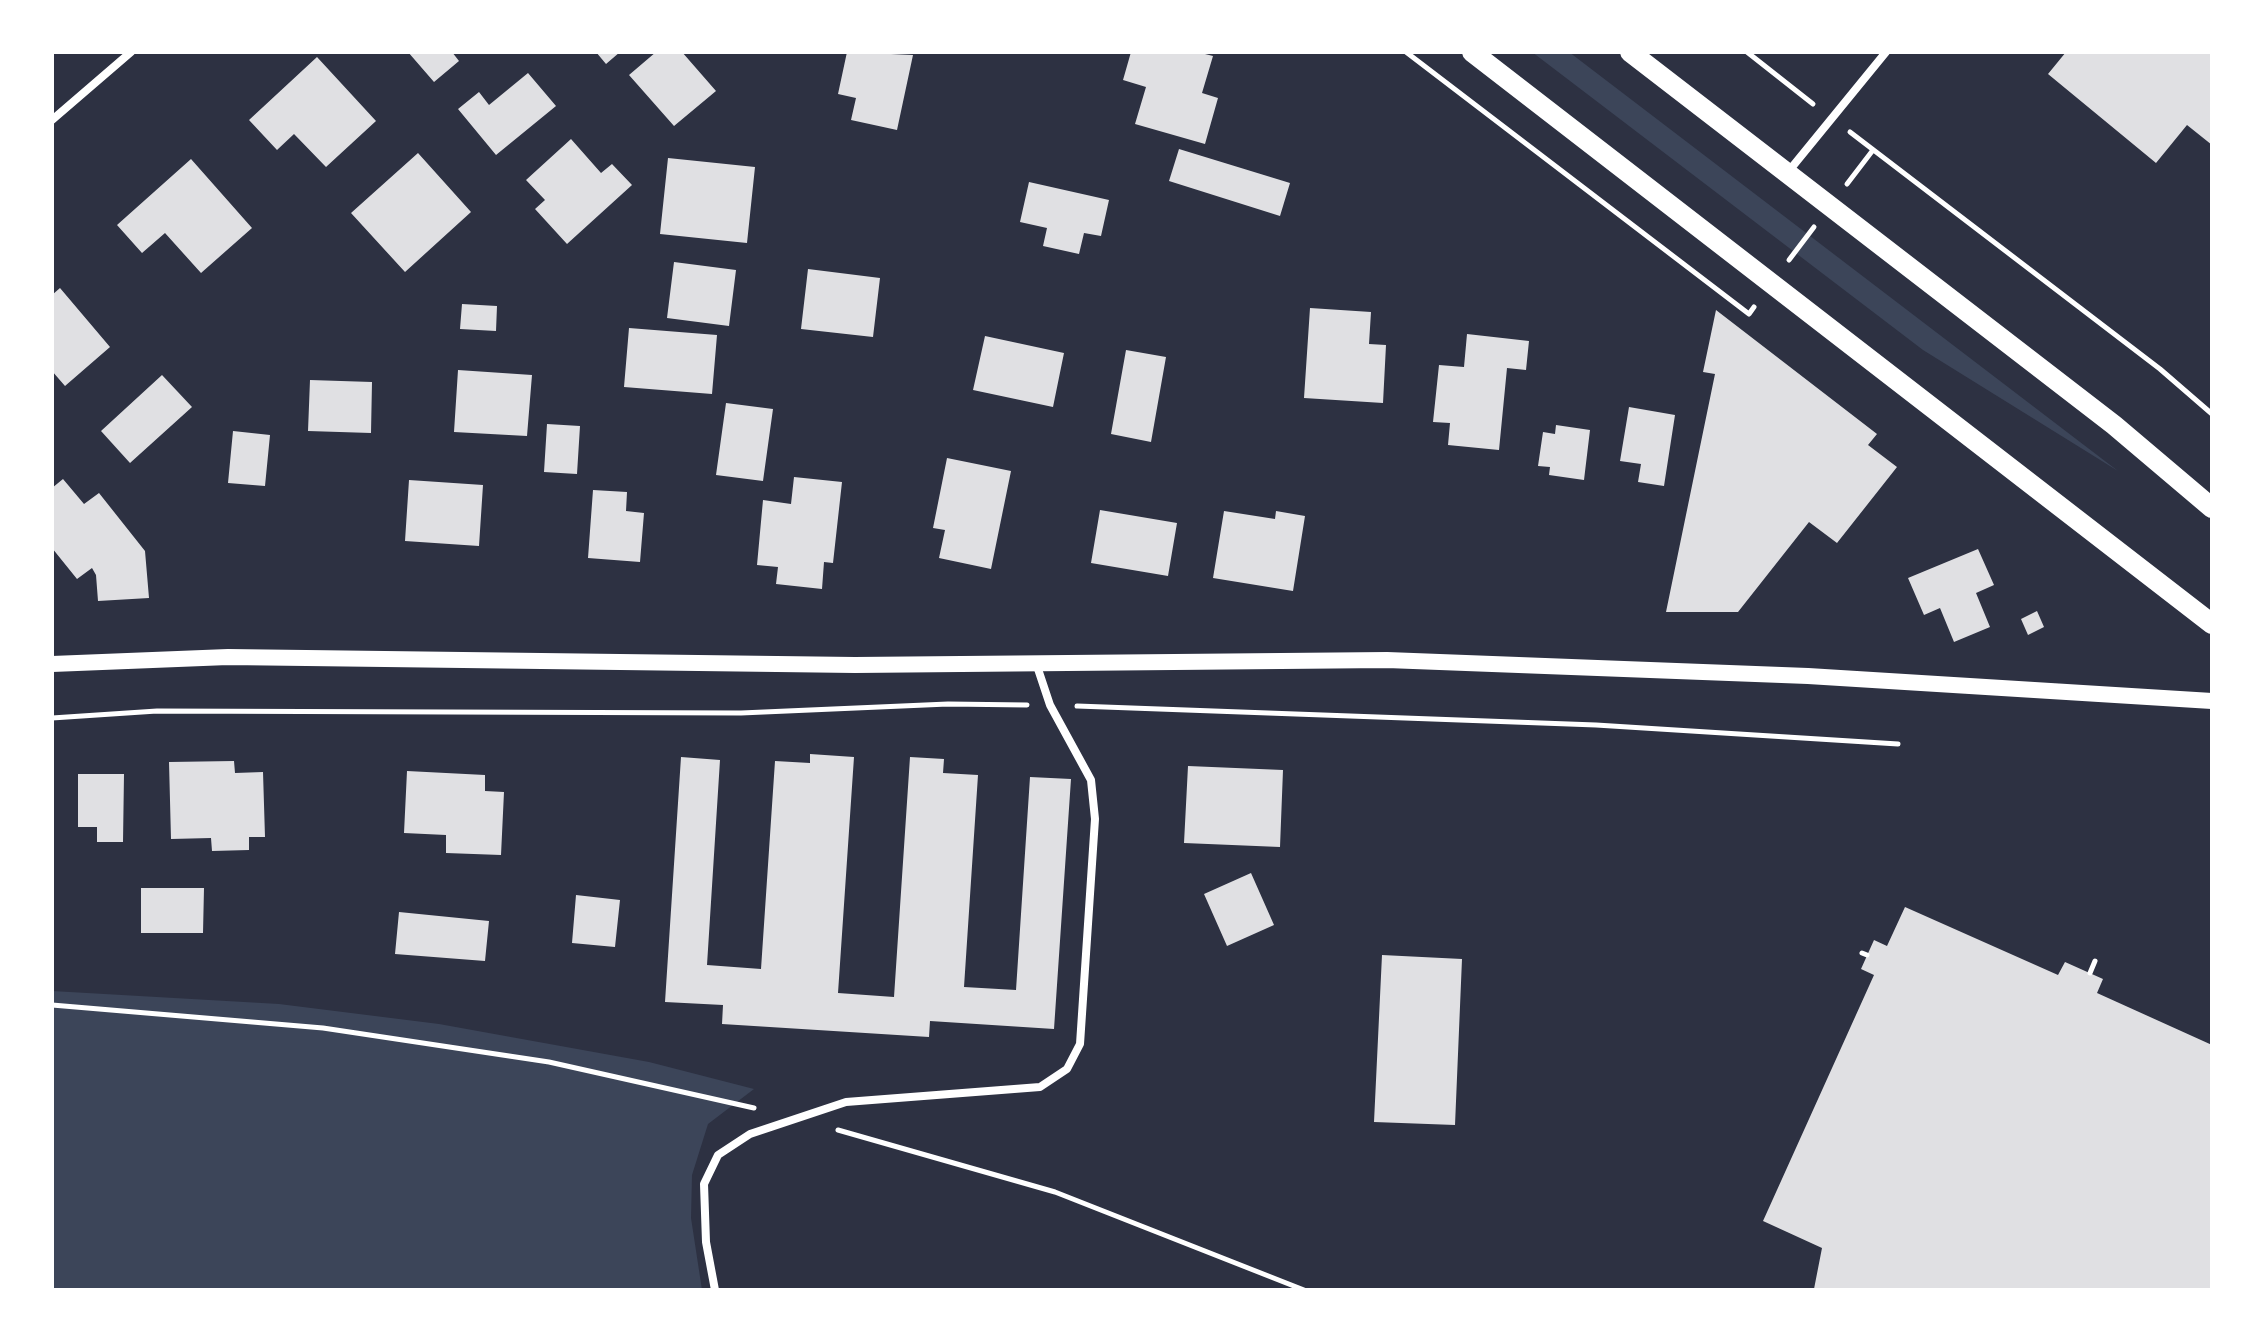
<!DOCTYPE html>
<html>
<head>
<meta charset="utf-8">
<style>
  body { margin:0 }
  #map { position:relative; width:2264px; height:1342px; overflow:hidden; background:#2d3142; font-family:"Fira Sans Condensed",sans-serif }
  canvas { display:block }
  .frame { position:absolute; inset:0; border:54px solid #fff; pointer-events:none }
</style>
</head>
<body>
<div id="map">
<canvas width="2264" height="1342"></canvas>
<div class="frame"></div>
</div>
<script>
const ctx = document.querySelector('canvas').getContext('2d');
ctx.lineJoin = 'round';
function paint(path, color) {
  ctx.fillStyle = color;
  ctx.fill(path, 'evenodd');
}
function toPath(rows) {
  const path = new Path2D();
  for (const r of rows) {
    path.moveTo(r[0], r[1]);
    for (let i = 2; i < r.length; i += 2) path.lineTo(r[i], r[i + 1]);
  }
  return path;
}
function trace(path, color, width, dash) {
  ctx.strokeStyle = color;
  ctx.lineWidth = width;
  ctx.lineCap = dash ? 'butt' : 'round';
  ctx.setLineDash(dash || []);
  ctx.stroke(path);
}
const green = toPath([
  [1532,52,1569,52,2118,471,1923,350],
  [52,991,279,1004,439,1024,649,1062,754,1089,708,1124,692,1175,691,1218,702,1290,52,1290]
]);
const building = toPath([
  [408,52,452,52,459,61,434,82],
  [596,52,620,52,606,64],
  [656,52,682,52,716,91,674,126,629,75],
  [847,52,913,55,897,130,851,120,856,98,838,94],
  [1131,52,1197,52,1213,56,1202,93,1218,98,1205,144,1135,124,1146,87,1123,80],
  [2066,52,2212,52,2212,145,2187,125,2156,163,2048,74],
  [317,57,376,121,326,167,294,134,277,150,249,120],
  [528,73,556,106,496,155,458,109,479,92,489,105],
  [571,139,601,173,612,164,632,185,567,244,535,209,545,200,526,180],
  [1179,149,1290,183,1280,216,1169,181],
  [418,153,471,212,405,272,351,213],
  [668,158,755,167,747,243,660,234],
  [191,159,252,228,201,273,165,233,142,253,117,225],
  [1029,182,1109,200,1101,236,1084,233,1079,254,1043,246,1047,228,1020,222],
  [674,262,736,270,729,326,667,318],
  [808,269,880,278,873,337,801,329],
  [60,288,110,347,65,386,52,371,52,295],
  [462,304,497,306,496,331,460,329],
  [1310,308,1371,312,1369,344,1386,345,1383,403,1304,398],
  [1716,310,1877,434,1868,445,1897,467,1837,543,1809,522,1738,612,1666,612,1715,374,1703,372],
  [629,328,717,335,712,394,624,387],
  [1467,334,1529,341,1526,370,1507,368,1499,450,1448,445,1450,423,1433,422,1439,365,1464,367],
  [985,336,1064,353,1053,407,973,390],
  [1126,350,1166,357,1151,442,1111,434],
  [458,370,532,375,527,436,454,432],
  [162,375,192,407,130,463,101,431],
  [310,380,372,382,371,433,308,431],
  [726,403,773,409,763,481,716,475],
  [1629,407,1675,415,1664,486,1638,482,1641,464,1620,461],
  [547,424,580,426,577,474,544,472],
  [1556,425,1590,430,1584,480,1549,475,1550,467,1538,466,1543,432,1555,434],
  [233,431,270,435,265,486,228,483],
  [947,458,1011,471,991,569,939,558,945,530,933,528],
  [794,477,842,482,833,563,824,562,822,589,776,584,778,567,757,565,763,500,791,504],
  [63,479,84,504,99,493,145,551,149,598,98,601,96,575,92,568,77,579,52,548,52,488],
  [409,480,483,485,479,546,405,541],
  [593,490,627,492,626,511,644,513,640,562,588,558],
  [1100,510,1177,523,1168,576,1091,563],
  [1224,511,1275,519,1276,511,1305,516,1293,591,1213,578],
  [1978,549,1994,585,1976,593,1990,627,1954,642,1940,608,1924,615,1908,578],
  [2037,611,2044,627,2028,635,2021,619],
  [810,754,854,757,838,993,894,997,910,757,944,759,943,773,978,775,964,987,1016,990,1030,777,1071,779,1054,1029,930,1021,929,1037,722,1024,723,1005,665,1002,681,757,720,760,707,965,761,969,775,761,810,763],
  [234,761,235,773,263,772,265,837,249,837,249,850,212,851,211,838,171,839,169,762],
  [1188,766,1283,770,1280,847,1184,843],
  [407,771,485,775,485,791,504,792,501,855,446,853,446,835,404,833],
  [78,774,124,774,123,842,97,842,97,827,78,827],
  [1251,873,1274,925,1227,946,1204,894],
  [141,888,204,888,203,933,141,933],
  [576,895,620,900,615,947,572,943],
  [1905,907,2058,975,2065,962,2103,979,2097,993,2212,1045,2212,1290,1814,1289,1822,1248,1763,1221,1874,975,1861,969,1874,940,1887,946],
  [399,912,489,921,485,961,395,954],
  [1382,955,1462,959,1455,1125,1374,1122]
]);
const path = toPath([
  [1406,52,1749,314,1754,307],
  [1747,52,1813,104],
  [1850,132,2160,369,2212,414],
  [1847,184,1873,150],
  [1789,260,1814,227],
  [1077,706,1596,725,1898,744],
  [52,718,157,711,741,713,948,704,1027,705],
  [1862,953,1867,955],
  [2090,973,2095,961],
  [52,1005,323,1028,549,1062,754,1108],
  [838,1130,1055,1192,1304,1290]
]);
const minor = toPath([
  [52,120,131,52],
  [1788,172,1886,52],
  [715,1290,706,1242,704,1184,718,1155,750,1134,846,1102,1040,1087,1067,1069,1080,1044,1095,819,1091,780,1050,705,1036,663]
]);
const secondary = toPath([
  [52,664,228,657,855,665,1387,660,1808,676,2212,701]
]);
const primary = toPath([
  [1472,52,2212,624],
  [1630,52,2114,425,2212,508]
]);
paint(green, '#3c4559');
paint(building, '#e0e0e3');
trace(path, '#fff', 5);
trace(minor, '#fff', 8);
trace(secondary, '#fff', 16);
trace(primary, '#fff', 20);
</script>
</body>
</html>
